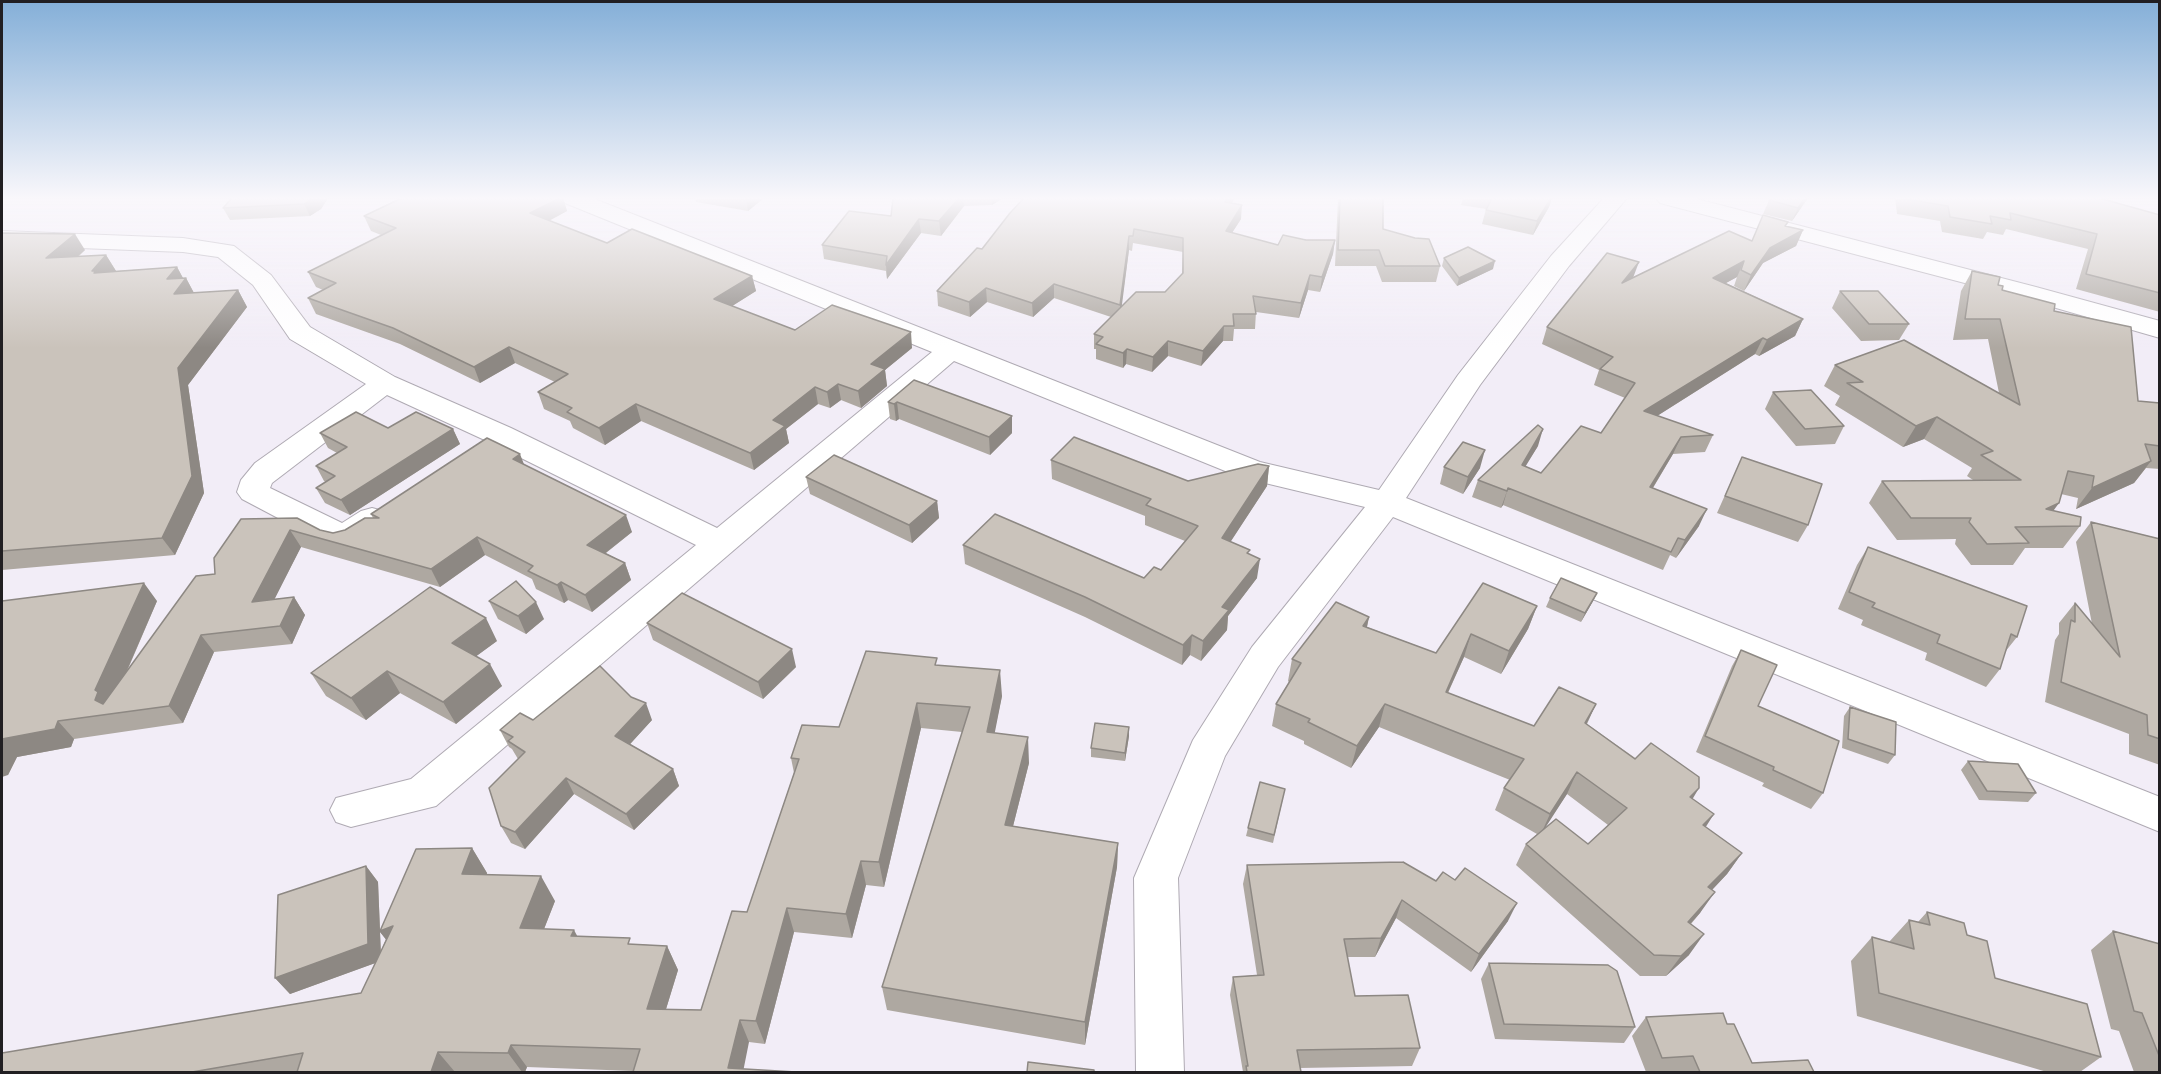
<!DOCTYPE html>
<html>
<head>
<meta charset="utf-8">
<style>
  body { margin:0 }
  #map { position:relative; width:2161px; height:1074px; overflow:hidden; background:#f2edf7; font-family:"Sofia Sans Condensed",sans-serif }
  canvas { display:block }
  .frame { position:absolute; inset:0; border:3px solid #211f22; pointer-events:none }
</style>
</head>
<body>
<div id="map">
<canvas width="2161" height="1074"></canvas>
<div class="frame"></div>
</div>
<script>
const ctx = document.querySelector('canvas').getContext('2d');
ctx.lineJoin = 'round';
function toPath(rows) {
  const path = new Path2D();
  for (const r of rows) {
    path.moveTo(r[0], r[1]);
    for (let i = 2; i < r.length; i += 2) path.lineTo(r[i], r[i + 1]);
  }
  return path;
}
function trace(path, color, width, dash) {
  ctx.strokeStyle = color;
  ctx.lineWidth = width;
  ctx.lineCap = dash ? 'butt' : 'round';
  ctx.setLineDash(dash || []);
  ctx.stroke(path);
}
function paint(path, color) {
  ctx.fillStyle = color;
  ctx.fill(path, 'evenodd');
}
const minor = toPath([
  [562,198,592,198,1260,462,1379,490,1458,375,1551,256,1604,198,1627,198,1569,266,1480,385,1406,498,2160,797,2160,832,1393,517,1278,667,1225,756,1178,878,1184,1072,1136,1072,1134,878,1193,740,1252,647,1365,507,1240,477,954,361,436,806,351,827,336,822,330,810,336,798,411,779,696,545,489,442,387,395,272,483,270,488,342,523,361,511,372,508,383,511,388,519,383,527,355,546,343,549,331,546,242,499,237,492,241,480,255,463,366,384,290,339,253,285,218,257,183,252,2,245,2,231,183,238,234,246,271,275,310,327,395,377,511,428,717,528,932,352,565,203,562,198],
  [1656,198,1693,198,2036,287,2160,321,2160,338,2018,297,1660,203,1656,198]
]);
const wall = toPath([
  [328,198,321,209,310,216,230,220,223,208],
  [400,198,563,198,567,211,549,221,607,243,752,276,756,291,732,306,795,330,912,348,885,370,887,386,861,408,841,400,830,408,818,404,786,429,789,443,754,470,641,421,605,445,573,428,570,421,544,409,538,392,555,382,515,363,480,383,400,344,316,314,308,298,323,290,316,287,308,272,381,235,371,231,364,216],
  [695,198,764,198,748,211,696,202],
  [893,198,1003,198,992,205,964,206,941,236,921,233,887,279,886,271,824,259,822,245,891,216],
  [1338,198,1383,198,1383,229,1440,266,1436,282,1382,282,1376,266,1335,266],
  [1463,198,1552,198,1549,207,1533,235,1482,224,1486,209,1461,205],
  [1770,198,1814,198,1813,199,1808,198,1792,221,1763,214],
  [1895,198,2099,198,2160,215,2160,312,2076,289,2088,249,2006,229,2003,235,1987,232,1983,239,1942,232,1940,221,1897,214],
  [1232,203,1241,219,1232,233,1278,245,1306,240,1335,240,1333,254,1320,292,1308,290,1299,318,1256,312,1255,329,1234,329,1233,341,1223,341,1201,366,1168,356,1152,372,1126,364,1123,368,1096,359,1096,349,1094,349,1094,334,1111,317,1054,298,1033,317,987,302,970,317,938,306,937,291,982,249],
  [1133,243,1183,252,1182,274,1165,292,1121,307,1129,250,1132,251],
  [1786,226,1803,230,1796,246,1763,263,1744,291,1734,286,1737,277,1726,283,1803,319,1795,336,1759,356,1755,354,1657,416,1713,435,1705,452,1673,454,1653,488,1699,526,1676,558,1670,555,1663,570,1503,505,1501,508,1472,497,1478,480,1538,446,1525,466,1541,473,1601,433,1625,398,1594,385,1599,370,1542,344,1547,327,1633,278,1752,241],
  [2,233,85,250,78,257,106,255,116,271,177,267,183,278,186,278,194,293,238,290,247,307,188,385,204,493,175,555,2,570],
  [1444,258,1493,269,1457,286,1442,266],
  [1972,271,1998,285,2002,290,2054,311,2138,401,2160,403,2160,469,2146,468,2134,483,2076,509,2078,498,2061,494,2053,510,2080,526,2063,548,2025,548,2013,565,1971,565,1955,544,1956,539,1897,540,1869,503,1882,481,1973,480,1967,476,1972,468,1924,439,1903,447,1835,405,1840,396,1824,386,1835,365,1999,393,1988,339,1953,340,1961,291],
  [1840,291,1909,324,1899,340,1861,341,1832,308],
  [914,380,1012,433,990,455,899,419,896,421,890,419,888,402],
  [1773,392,1844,426,1835,444,1796,446,1765,409],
  [388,428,453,429,460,444,350,515,325,503,316,488,326,482,324,481,316,466,337,453,328,448,320,433],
  [1742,457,1808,525,1798,542,1717,513],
  [1051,460,1188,481,1269,466,1267,486,1230,542,1249,554,1257,578,1228,616,1227,630,1201,661,1190,655,1182,665,1085,617,965,564,963,545,1144,578,1161,570,1185,541,1145,525,1145,516,1052,479],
  [524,464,632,532,606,553,625,563,631,580,592,612,568,600,564,603,536,589,532,579,485,555,440,587,301,547,274,599,294,597,305,615,292,644,214,652,183,723,74,739,71,747,17,757,8,775,2,601,157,601,128,669,215,574,241,519,320,530,333,533,345,530,373,518,371,514],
  [1444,467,1480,468,1463,494,1440,484],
  [806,477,937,501,939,518,912,543,810,494],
  [2091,522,2160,539,2160,765,2129,754,2129,734,2045,702,2055,640,2059,634,2059,623,2075,603,2092,624,2076,542],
  [1868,547,2017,637,2005,652,2000,669,1986,687,1925,660,1927,653,1861,625,1863,620,1838,609,1857,565],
  [1483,583,1537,606,1528,629,1501,674,1464,657,1448,693,1534,726,1596,704,1587,724,1692,798,1706,827,1742,853,1727,874,1712,890,1700,913,1691,924,1689,955,1666,976,1640,976,1516,865,1526,844,1537,834,1495,810,1504,788,1510,780,1379,727,1351,768,1304,744,1304,741,1272,726,1276,704,1289,682,1288,681,1292,659,1369,617,1367,627,1436,653],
  [1567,794,1608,825,1588,844,1544,828],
  [1597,593,1593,601,1581,622,1546,607,1550,598],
  [489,601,544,619,526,634,498,619],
  [647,623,796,667,763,699,653,640],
  [497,641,476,656,502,686,456,724,400,693,366,720,326,696,311,673],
  [1741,650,1758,706,1823,793,1811,809,1762,786,1764,783,1696,752,1732,666],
  [938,665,1002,696,994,733,1029,763,1013,826,1118,843,1117,867,1085,1045,887,1010,882,987,962,732,921,728,884,887,866,885,852,938,794,932,765,1044,749,1042,633,1071,527,1067,525,1072,2,1072,361,993,375,963,290,994,275,978,366,866,378,882,380,930,472,848,487,873,487,874,555,901,544,929,577,936,633,944,667,946,678,970,666,1009,701,1010,747,912,794,773,791,758],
  [380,932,386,939,381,951],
  [1850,707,1895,755,1888,764,1842,748,1844,716],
  [533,720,652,720,630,744,673,769,679,786,634,830,574,794,525,849,511,843,501,826,518,759,512,749,509,747,500,730],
  [1129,736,1125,761,1091,757,1091,748],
  [1968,761,2036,793,2028,802,1979,800,1961,770],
  [1285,789,1273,843,1246,836,1248,828],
  [1247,865,1436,881,1508,921,1471,972,1396,918,1375,957,1347,957,1355,996,1420,1048,1412,1066,1300,1068,1301,1072,1243,1072,1230,995,1233,977,1257,975,1243,884],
  [1927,912,1967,935,1995,978,2101,1057,2080,1072,2047,1072,1857,1016,1851,961,1872,937,1889,942,1909,920,1918,922],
  [2113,931,2160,944,2160,1072,2134,1072,2119,1031,2111,1029,2091,950],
  [1489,963,1635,1027,1624,1043,1495,1039,1481,979],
  [1646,1017,1727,1024,1752,1063,1814,1072,1646,1072,1632,1036]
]);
const shadedWall = toPath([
  [313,198,328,198,321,209,310,216,304,204],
  [560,198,563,198,567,211,535,228,530,213],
  [746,198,764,198,748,211],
  [959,198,963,198,964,206,941,236,939,221],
  [992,198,1003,198,992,205],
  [1227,198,1235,198,1224,216,1225,202],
  [1551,198,1552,198,1549,207,1533,235,1537,221],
  [1805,198,1808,198,1792,221,1798,208],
  [1242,205,1241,219,1224,245,1226,231],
  [919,219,921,233,887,279,886,265],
  [1803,230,1796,246,1763,263,1744,291,1751,275,1770,248],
  [75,234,85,250,56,275,46,258],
  [1129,236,1129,250,1120,320,1120,305],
  [1335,240,1333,254,1320,292,1322,277],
  [106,255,116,271,105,284,92,271],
  [1495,261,1493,269,1457,286,1459,278],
  [1744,261,1737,277,1706,294,1713,278],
  [1639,262,1633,278,1622,283],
  [177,267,184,280,186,278,195,295,183,310,167,279],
  [1310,275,1308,290,1299,318,1301,303],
  [752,276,756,291,718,315,714,299],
  [1054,284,1054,298,1033,317,1032,303],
  [986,288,987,302,970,317,969,302],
  [238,290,247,307,188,385,204,493,175,555,162,538,178,368],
  [1803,319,1795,336,1759,356,1767,340],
  [1224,326,1223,341,1201,366,1203,351],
  [911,332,912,348,885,370,887,386,861,408,858,391,871,364],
  [1763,338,1755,354,1638,428,1644,411],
  [1168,341,1168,356,1152,372,1153,357],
  [509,347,515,363,480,383,474,367],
  [1127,349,1126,364,1123,368,1123,353],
  [838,384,841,400,830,408,827,392],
  [815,387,818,404,786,429,789,443,754,470,750,453,773,420],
  [897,402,899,419,896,421,894,404],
  [636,404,641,421,605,445,599,428],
  [1012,416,1012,433,990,455,989,437],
  [1937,417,1924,439,1903,447,1916,426],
  [453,429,460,444,350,515,341,500],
  [1543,429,1538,446,1516,482,1522,465],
  [1681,437,1673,454,1643,504,1650,487],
  [1485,450,1480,468,1463,494,1468,477],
  [520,454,527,472,513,459],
  [2151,461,2134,483,2076,509,2092,488],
  [1269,466,1267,486,1220,558,1222,538],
  [1508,488,1503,505,1501,508,1507,491],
  [937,501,939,518,912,543,909,525],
  [2059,503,2043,525,2046,509],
  [1707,509,1699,526,1676,558,1685,540],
  [626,515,632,532,594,562,587,545],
  [290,530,301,547,264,620,252,602],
  [477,537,485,555,440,587,431,569],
  [1260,559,1257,578,1228,616,1227,630,1201,661,1203,641,1222,607],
  [625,563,631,580,592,612,585,595],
  [561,582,568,600,564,603,557,585],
  [144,583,157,601,111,707,113,710,95,700,95,690],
  [1597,593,1593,601,1581,622,1585,613],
  [294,597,305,615,292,644,280,626],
  [536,602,544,619,526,634,518,616],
  [1537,606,1528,629,1501,674,1509,651],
  [1369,617,1364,640,1363,626],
  [486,618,497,641,463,666,452,643],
  [1471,634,1464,657,1438,714,1446,692],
  [201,635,214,652,183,723,169,706],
  [1192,635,1190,655,1182,665,1183,645],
  [792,649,796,667,763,699,758,682],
  [490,664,502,686,456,724,443,702],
  [1000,670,1002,696,990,757,987,732],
  [387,671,400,693,366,720,351,698],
  [646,703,652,720,622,753,615,736],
  [917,703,921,728,884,887,879,862],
  [1385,704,1379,727,1351,768,1357,746],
  [1596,704,1585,727,1585,723],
  [58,721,74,739,71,747,17,757,8,775,2,777,2,739],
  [1129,727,1129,736,1125,761,1125,753],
  [1028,737,1029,763,1007,850,1005,825],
  [673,769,679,786,634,830,626,814],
  [1577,772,1567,794,1540,836,1550,814],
  [566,778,574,794,525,849,515,832],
  [1699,788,1686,810,1690,797],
  [1714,814,1700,836,1703,825],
  [1118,843,1117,867,1085,1045,1085,1022],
  [472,848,487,873,478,898,462,874],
  [1742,853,1727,874,1694,909,1708,887],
  [861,861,866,885,852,938,846,914],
  [366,866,378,882,380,931,393,926,398,955,380,932,381,961,290,994,275,978],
  [541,876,555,901,535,952,520,928],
  [1715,892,1700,913,1673,943,1688,922],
  [1402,900,1396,918,1375,957,1381,938],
  [1517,903,1508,921,1471,972,1479,954],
  [787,908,794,932,765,1044,756,1021],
  [574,930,587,954,571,936],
  [1704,934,1689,955,1666,976,1681,956],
  [667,946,678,970,659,1032,647,1009],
  [740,1020,749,1042,743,1072,728,1068],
  [511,1045,527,1067,525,1072,522,1072,508,1053],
  [438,1052,455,1072,431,1072]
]);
const building = toPath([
  [232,198,313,198,304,204,223,208,232,198],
  [402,198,560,198,530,213,607,243,632,229,752,276,714,299,795,330,832,305,911,332,871,364,885,369,858,391,838,384,827,392,815,387,773,420,785,426,750,453,636,404,599,428,567,412,572,408,538,392,568,374,509,347,474,367,393,328,308,298,336,283,308,272,396,228,364,216,402,198],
  [893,198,959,198,939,221,919,219,886,265,887,256,822,245,849,211,891,216,893,198],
  [1024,198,1227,198,1225,202,1242,205,1226,231,1278,245,1283,235,1306,240,1335,240,1322,277,1310,275,1301,303,1253,296,1256,314,1233,314,1234,326,1224,326,1203,351,1168,341,1153,357,1127,349,1123,353,1096,344,1103,337,1094,334,1136,292,1165,292,1183,273,1183,238,1134,229,1133,236,1129,236,1120,305,1054,284,1032,303,986,288,969,302,937,291,977,248,982,249,1010,213,1024,198],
  [1340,198,1383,198,1383,229,1415,238,1429,239,1440,266,1385,266,1379,250,1338,250,1340,198],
  [1492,198,1551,198,1537,221,1486,210,1492,198],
  [1770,198,1805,198,1798,208,1769,200,1770,198],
  [1905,198,2099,198,2160,215,2160,293,2086,274,2097,234,2010,213,2011,220,1990,216,1992,224,1950,217,1948,206,1905,199,1905,198],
  [1763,215,1788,222,1785,226,1803,230,1770,248,1751,275,1741,270,1744,261,1713,278,1803,319,1767,340,1763,338,1644,411,1713,435,1681,437,1650,487,1707,509,1685,540,1678,538,1671,552,1508,488,1507,491,1478,480,1538,425,1543,429,1522,465,1541,473,1581,426,1601,433,1635,383,1600,369,1613,357,1547,327,1607,253,1639,262,1622,283,1729,231,1752,241,1763,215],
  [2,233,75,234,46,258,106,255,92,271,96,271,94,273,177,267,167,279,186,278,174,294,238,290,178,368,192,476,162,538,2,551,2,233],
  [1468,247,1495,261,1459,278,1444,258,1468,247],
  [1972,271,2000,277,1998,285,2003,286,2002,290,2055,304,2054,311,2131,327,2138,401,2160,403,2160,446,2145,444,2151,461,2092,488,2094,476,2068,471,2059,503,2046,509,2081,517,2080,526,2015,527,2029,543,1987,544,1969,522,1971,518,1911,518,1882,481,2021,480,1981,455,1993,451,1937,417,1916,426,1847,383,1863,382,1835,365,1904,340,2020,405,2000,319,1965,319,1972,271],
  [1840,291,1878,291,1909,324,1869,324,1840,291],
  [914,380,1012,416,989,437,897,402,894,404,888,402,914,380],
  [1811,390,1844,426,1805,429,1773,392,1811,390],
  [356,412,388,428,416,412,453,429,341,500,316,488,335,476,316,466,347,447,320,433,356,412],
  [1074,437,1188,481,1258,464,1269,466,1222,538,1250,550,1247,553,1260,559,1222,607,1229,610,1203,641,1192,635,1183,645,1085,597,963,545,995,514,1144,578,1154,567,1161,570,1198,526,1146,505,1151,499,1051,460,1074,437],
  [487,438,520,454,513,459,626,515,587,545,625,563,585,595,561,582,557,585,528,571,533,566,477,537,431,569,290,530,252,602,294,597,280,626,201,635,169,706,58,721,55,729,2,739,2,601,144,583,95,690,98,692,95,700,103,704,193,580,196,576,215,574,214,558,241,519,297,518,320,530,333,533,345,530,365,518,379,518,371,514,487,438],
  [1463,442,1485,450,1468,477,1444,467,1463,442],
  [834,455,937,501,909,525,806,477,834,455],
  [1742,457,1822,484,1808,525,1725,496,1742,457],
  [2091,522,2160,539,2160,739,2148,735,2147,715,2061,682,2071,620,2075,622,2075,603,2120,657,2091,522],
  [1868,547,2027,606,2017,637,2011,634,2000,669,1937,643,1940,635,1872,607,1875,603,1849,592,1868,547],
  [1561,578,1597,593,1585,613,1550,598,1561,578],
  [516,581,536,602,518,616,489,601,516,581],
  [1483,583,1537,606,1509,651,1471,634,1446,692,1534,726,1559,687,1596,704,1585,723,1635,759,1651,743,1699,777,1699,788,1690,797,1714,814,1703,825,1742,853,1708,887,1715,892,1688,922,1704,934,1681,956,1654,955,1526,844,1556,819,1588,844,1627,808,1577,772,1550,814,1504,788,1524,759,1385,704,1357,746,1308,722,1310,719,1276,704,1301,663,1292,659,1336,602,1369,617,1363,626,1436,653,1483,583],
  [430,587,486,618,452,643,490,664,443,702,387,671,351,698,311,673,430,587],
  [682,593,792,649,758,682,647,623,682,593],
  [1741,650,1777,665,1758,706,1839,741,1823,793,1773,770,1774,767,1705,736,1741,650],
  [866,651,937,658,935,665,1000,670,987,732,1028,737,1005,825,1118,843,1085,1022,882,987,970,707,917,703,879,862,861,861,846,914,787,908,756,1021,740,1020,728,1068,796,1072,633,1072,640,1049,511,1045,508,1053,438,1052,431,1072,297,1072,303,1053,192,1072,2,1072,2,1053,361,993,393,926,380,931,416,849,472,848,462,874,541,876,520,928,574,930,571,936,630,938,628,944,667,946,647,1009,701,1010,732,911,747,912,799,759,791,758,802,725,839,727,866,651],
  [600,666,631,697,646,703,615,736,673,769,626,814,566,778,515,832,501,826,489,788,525,752,508,741,513,737,500,730,520,713,533,720,600,666],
  [1850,707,1896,722,1895,755,1848,739,1850,707],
  [1095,723,1129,727,1125,753,1091,748,1095,723],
  [1968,761,2018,764,2036,793,1987,791,1968,761],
  [1260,782,1285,789,1274,835,1248,828,1260,782],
  [1403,862,1436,881,1443,872,1455,880,1465,868,1517,903,1479,954,1402,900,1381,938,1344,939,1355,996,1408,995,1420,1048,1297,1050,1301,1072,1247,1072,1246,1066,1248,1066,1233,977,1264,975,1247,865,1403,862],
  [366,866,368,944,275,978,278,895,366,866],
  [1927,912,1964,923,1967,935,1987,941,1995,978,2087,1004,2101,1057,1879,993,1872,937,1914,949,1909,920,1930,925,1927,912],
  [2113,931,2160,944,2160,1058,2142,1013,2134,1011,2113,931],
  [1489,963,1608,965,1617,971,1635,1027,1504,1024,1489,963],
  [1723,1013,1727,1024,1734,1024,1752,1063,1808,1060,1814,1072,1700,1072,1693,1056,1662,1058,1646,1017,1723,1013],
  [1028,1062,1094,1070,1094,1072,1027,1072,1028,1062]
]);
trace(minor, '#afaab3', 2);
paint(minor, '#fff');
paint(wall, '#aea8a1');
paint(shadedWall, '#8d8883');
paint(building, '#cac3bb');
trace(building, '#8d8883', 1.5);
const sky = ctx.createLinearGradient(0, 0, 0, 348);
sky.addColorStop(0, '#84afd8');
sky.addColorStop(0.57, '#f9f7fb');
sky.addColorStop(1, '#f9f7fb00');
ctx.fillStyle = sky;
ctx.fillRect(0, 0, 2161, 348);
</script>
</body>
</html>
